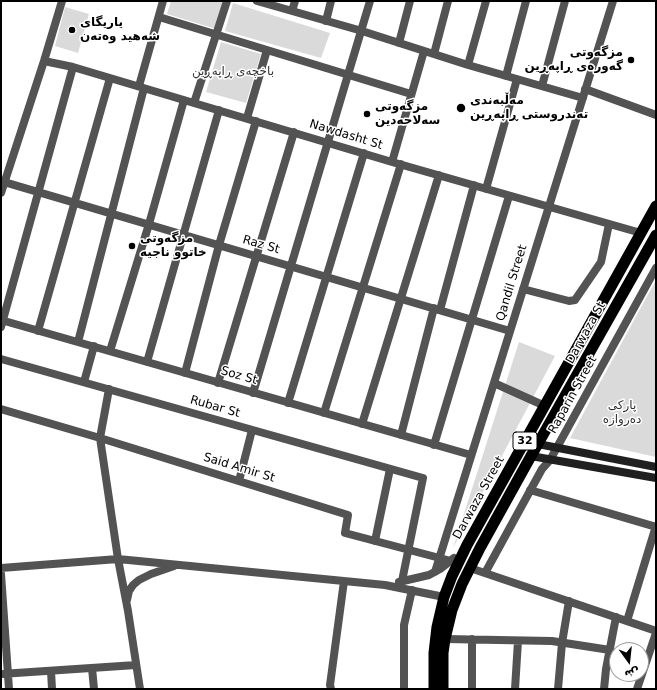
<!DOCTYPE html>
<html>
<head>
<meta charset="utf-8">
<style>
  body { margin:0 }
  #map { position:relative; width:657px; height:690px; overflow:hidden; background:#fff; font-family:"DejaVu Sans","Noto Sans Arabic",sans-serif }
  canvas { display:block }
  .frame { position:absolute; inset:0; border:2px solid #000; pointer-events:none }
  .north { position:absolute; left:609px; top:642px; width:40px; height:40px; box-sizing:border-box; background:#fff; border:1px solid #999; border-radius:50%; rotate:165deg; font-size:11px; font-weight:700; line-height:16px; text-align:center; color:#000 }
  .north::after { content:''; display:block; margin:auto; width:14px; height:18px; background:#000; clip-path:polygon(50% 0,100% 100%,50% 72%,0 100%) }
</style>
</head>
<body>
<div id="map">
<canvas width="657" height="690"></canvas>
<div class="frame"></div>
<div class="north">ش</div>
</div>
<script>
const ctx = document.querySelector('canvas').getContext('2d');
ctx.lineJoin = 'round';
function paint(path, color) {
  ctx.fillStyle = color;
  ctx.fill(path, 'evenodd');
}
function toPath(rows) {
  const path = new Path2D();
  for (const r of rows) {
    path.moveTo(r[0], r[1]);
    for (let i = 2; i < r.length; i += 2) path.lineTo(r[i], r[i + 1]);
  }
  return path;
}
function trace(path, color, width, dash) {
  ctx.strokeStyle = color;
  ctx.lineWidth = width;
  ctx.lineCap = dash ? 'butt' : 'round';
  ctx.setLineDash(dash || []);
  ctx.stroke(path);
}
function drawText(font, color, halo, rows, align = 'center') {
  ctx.font = font + ' "DejaVu Sans","Noto Sans Arabic",sans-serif';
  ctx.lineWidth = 3;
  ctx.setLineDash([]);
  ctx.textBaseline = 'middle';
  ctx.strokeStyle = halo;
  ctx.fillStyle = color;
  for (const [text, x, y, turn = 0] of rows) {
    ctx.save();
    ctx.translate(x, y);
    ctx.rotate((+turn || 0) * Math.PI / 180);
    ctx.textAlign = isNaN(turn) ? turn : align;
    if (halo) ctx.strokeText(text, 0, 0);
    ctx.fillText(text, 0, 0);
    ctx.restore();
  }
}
const green = toPath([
  [171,1,225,1,216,29,167,14],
  [233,3,330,33,321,58,225,31],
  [65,7,89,14,78,53,55,46],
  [221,42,261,54,246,103,206,92],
  [656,280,656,457,570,438,646,298],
  [519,342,555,356,453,548]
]);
const minor = toPath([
  [257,1,362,31,468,65,583,98],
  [292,11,295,1],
  [159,17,411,94],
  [326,21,331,1],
  [399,43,410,1],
  [434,54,448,1],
  [44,61,73,67,392,162,641,233],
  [468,65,486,1],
  [506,76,526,1],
  [139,86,163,1],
  [542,86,565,1],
  [585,89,656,115],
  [194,103,227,1],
  [247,118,267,50],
  [392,162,424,51],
  [1,181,510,331],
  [486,189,517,79],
  [1,193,44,61,62,1],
  [523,289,569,301,575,300,601,262,609,224],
  [440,310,474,185],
  [1,320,471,455],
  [1,327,73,67],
  [38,331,110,78],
  [78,342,144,88],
  [110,351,149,224,184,100],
  [1,359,423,478,402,581],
  [147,362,219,110],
  [185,373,219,245,256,121],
  [84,382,94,346],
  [218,383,294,132],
  [494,383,545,406],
  [109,389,100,438,118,559,128,611,140,689],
  [253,393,370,1],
  [288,403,364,153],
  [1,409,100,438,348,515,345,533,451,561],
  [324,413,401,164],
  [362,424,439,175],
  [401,435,434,308],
  [434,445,509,196],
  [239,481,252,430],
  [530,490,656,527],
  [375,541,390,469],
  [1,568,118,559,385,585,444,597],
  [470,568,656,631],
  [435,572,613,1],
  [485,573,542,469,550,460],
  [1,574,9,689],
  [399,582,429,575,440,569,454,558],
  [127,600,129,591,133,585,139,580,151,574,174,566],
  [627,621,656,526],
  [445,639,552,641,610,650],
  [92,668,94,689],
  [51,671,52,689],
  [1,674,136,665],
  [331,689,330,685,344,581],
  [404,689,404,625,412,590],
  [472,689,472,639],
  [515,689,518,641],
  [558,689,562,643,569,601],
  [604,689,606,669,616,617],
  [637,689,656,633]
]);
const tertiary = toPath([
  [550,460,656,268]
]);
const secondary = toPath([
  [538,444,656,467],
  [531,456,656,478]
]);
const trunk = toPath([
  [434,689,434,653,437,627,444,597,452,576,467,545,656,206],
  [443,689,443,653,445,639,452,610,462,584,480,548,531,456,656,235]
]);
const markers = [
  [72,30,4,"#000"],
  [631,60,4,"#000"],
  [461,108,5,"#000"],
  [367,114,4,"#000"],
  [132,246,4,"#000"]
];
const shields = [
  [525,441,24]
];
const shieldNames = [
  ["32",525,441]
];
const poiNames = [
  ["یاریگای",80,23],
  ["شەهید وەتەن",80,37],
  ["مزگەوتی",623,53,"right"],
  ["گەورەی ڕاپەڕین",623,67,"right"],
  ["مەڵبەندی",470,101],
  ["تەندروستی ڕاپەڕین",470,115],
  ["مزگەوتی",375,107],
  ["سەلاحەدین",375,121],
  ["مزگەوتی",140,239],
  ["خاتوو ناجیە",140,253]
];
const parkNames = [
  ["باخچەی ڕاپەڕین",233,72],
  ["پارکی",622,406],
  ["دەروازە",622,420]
];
const streetNames = [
  ["Nawdasht St",346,135,17],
  ["Raz St",261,245,16],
  ["Qandil Street",512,283,-73],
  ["Darwaza St",586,333,-61],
  ["Soz St",239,376,16],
  ["Raparin Street",573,395,-61],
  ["Rubar St",215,407,16],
  ["Said Amir St",239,468,17],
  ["Darwaza Street",479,498,-61]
];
paint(green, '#dadada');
trace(minor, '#535353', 8);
trace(tertiary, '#535353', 8);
trace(secondary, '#202020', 8);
trace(trunk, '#000', 11);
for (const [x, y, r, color] of markers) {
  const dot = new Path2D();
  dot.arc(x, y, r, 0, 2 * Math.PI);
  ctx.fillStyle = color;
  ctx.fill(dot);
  trace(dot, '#fff', 1.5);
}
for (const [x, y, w] of shields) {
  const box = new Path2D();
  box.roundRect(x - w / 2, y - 9, w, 18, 3);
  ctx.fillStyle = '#fff';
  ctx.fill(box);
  trace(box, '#000', 1);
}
drawText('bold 11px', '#000', null, shieldNames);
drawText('bold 12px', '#000', '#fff', poiNames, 'left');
drawText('12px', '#313131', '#fff', parkNames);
drawText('12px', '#000', '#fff', streetNames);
</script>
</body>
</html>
